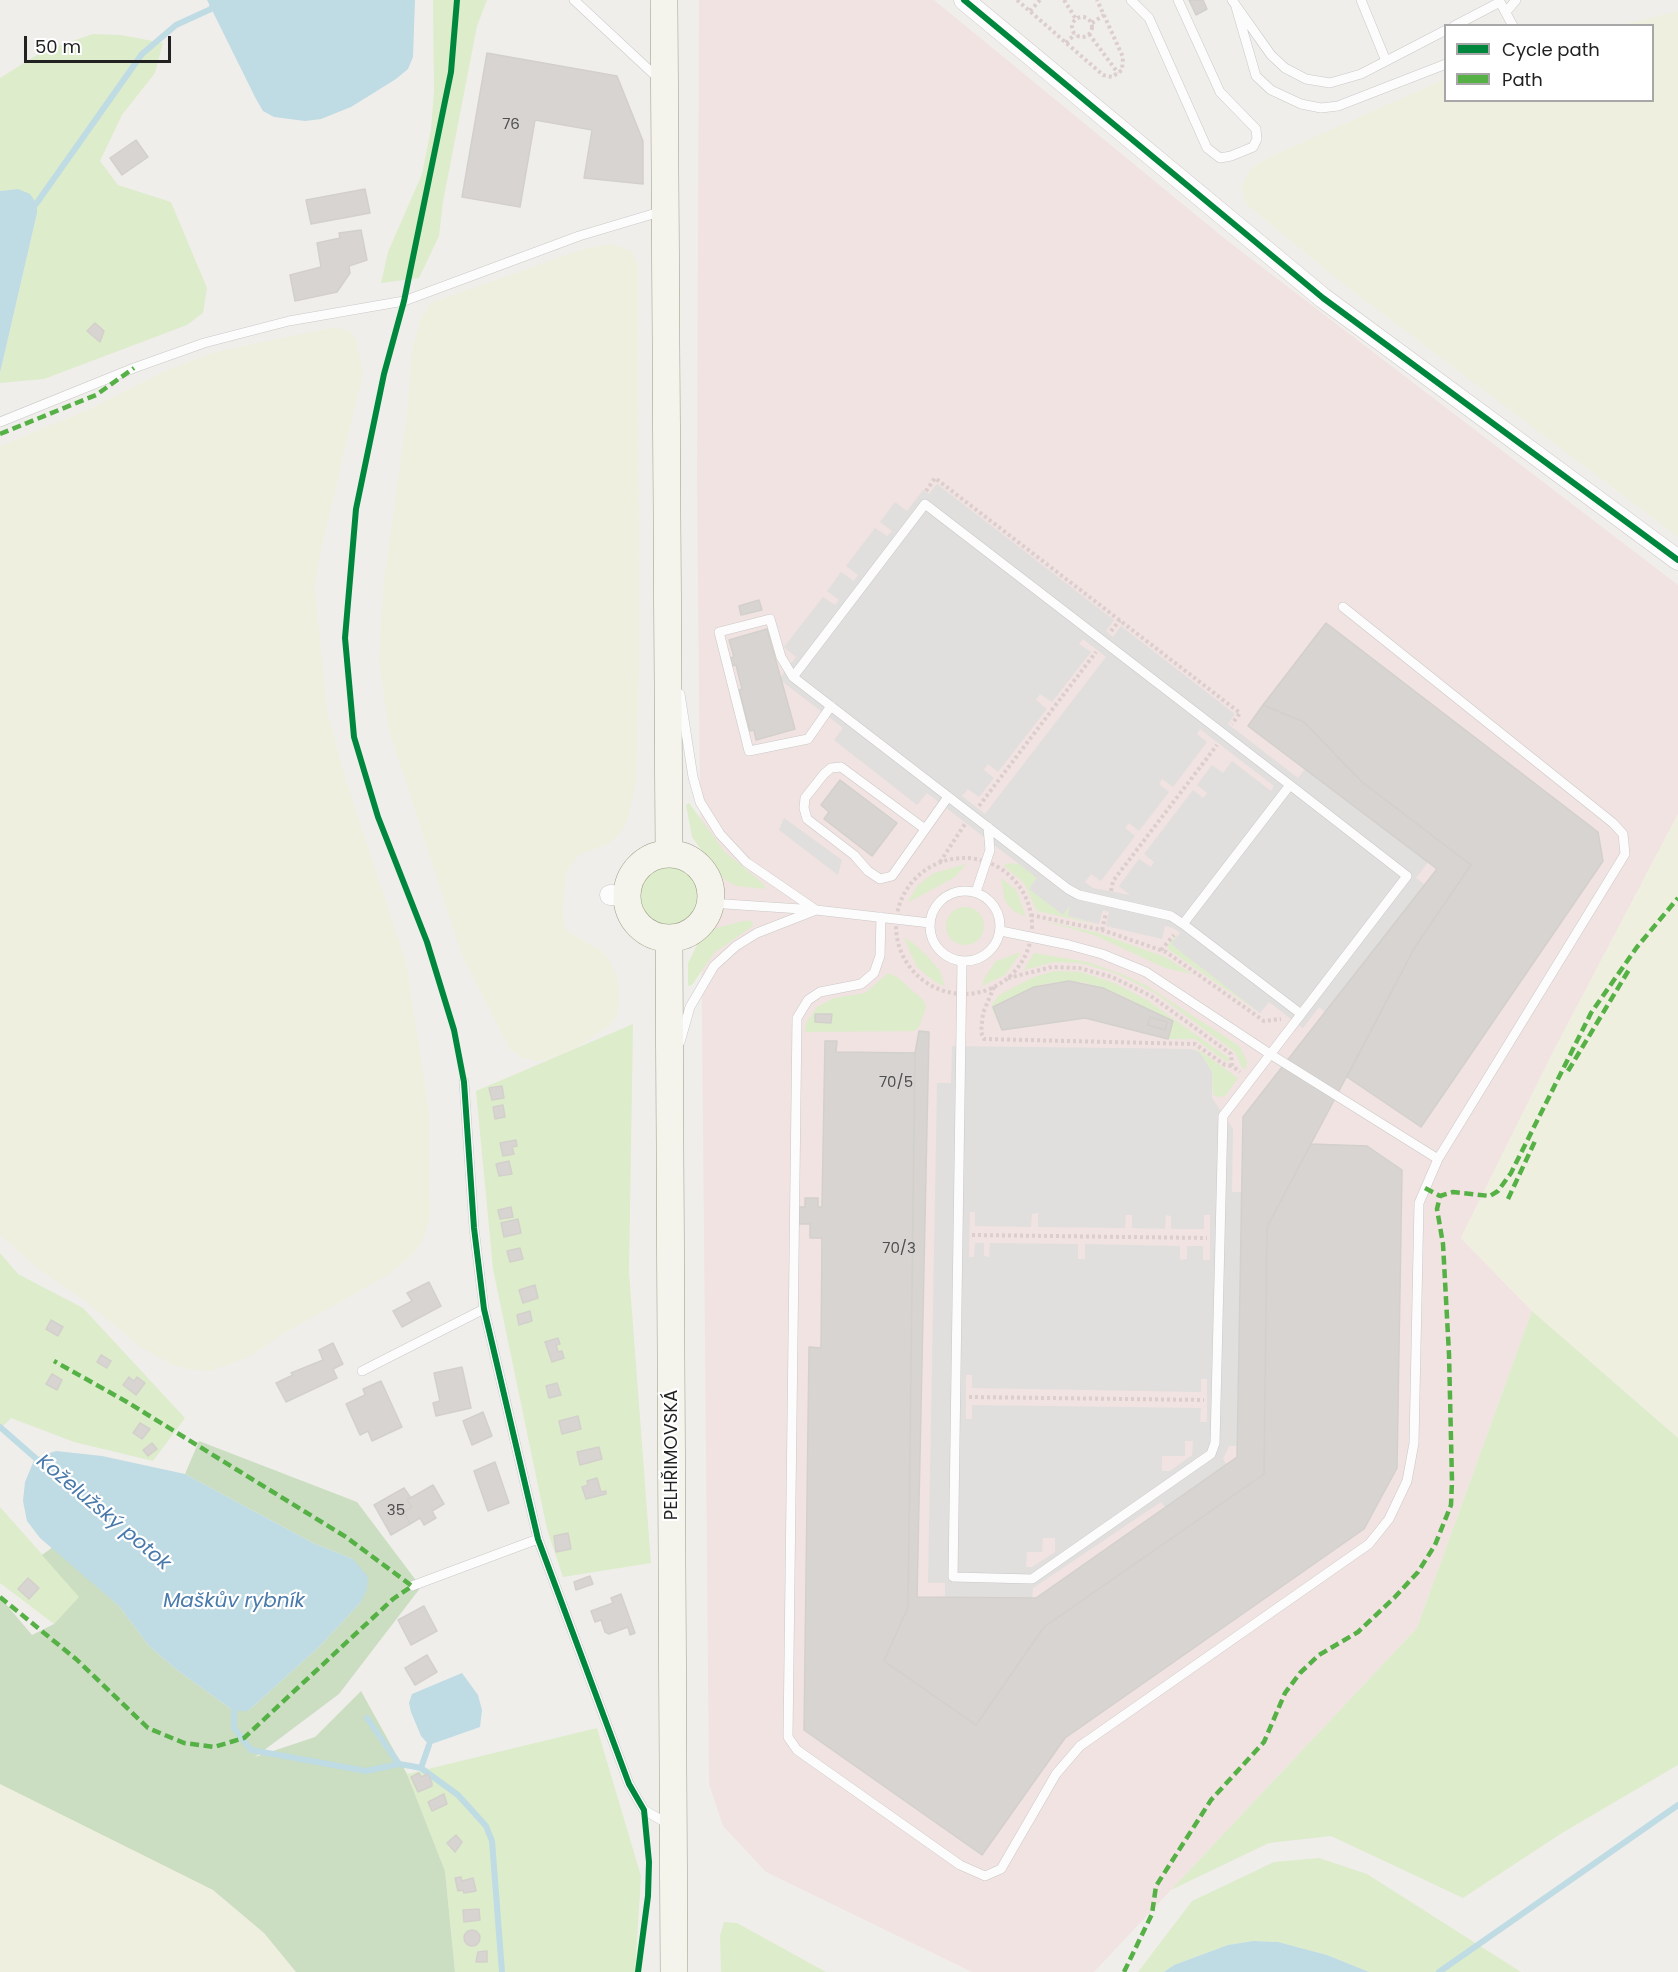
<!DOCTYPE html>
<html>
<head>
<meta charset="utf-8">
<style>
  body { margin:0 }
  #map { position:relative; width:1678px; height:1972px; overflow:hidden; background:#f0eeeb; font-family:Poppins,sans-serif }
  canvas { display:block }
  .legend { position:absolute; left:1444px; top:24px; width:210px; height:78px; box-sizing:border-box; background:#fff; border:2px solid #a7a7a7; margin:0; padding:8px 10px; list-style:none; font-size:18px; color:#222 }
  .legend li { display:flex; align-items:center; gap:12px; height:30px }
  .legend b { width:30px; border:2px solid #a7a7a7 }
  .scale { position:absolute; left:24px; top:36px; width:147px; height:27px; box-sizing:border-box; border:3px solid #222; border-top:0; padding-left:8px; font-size:18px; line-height:21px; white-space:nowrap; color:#222; -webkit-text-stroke:4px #fff; paint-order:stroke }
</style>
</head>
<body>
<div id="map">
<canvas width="1678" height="1972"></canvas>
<ul class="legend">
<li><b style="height:8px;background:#00873e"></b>Cycle path</li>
<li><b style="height:8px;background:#55b145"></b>Path</li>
</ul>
<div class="scale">50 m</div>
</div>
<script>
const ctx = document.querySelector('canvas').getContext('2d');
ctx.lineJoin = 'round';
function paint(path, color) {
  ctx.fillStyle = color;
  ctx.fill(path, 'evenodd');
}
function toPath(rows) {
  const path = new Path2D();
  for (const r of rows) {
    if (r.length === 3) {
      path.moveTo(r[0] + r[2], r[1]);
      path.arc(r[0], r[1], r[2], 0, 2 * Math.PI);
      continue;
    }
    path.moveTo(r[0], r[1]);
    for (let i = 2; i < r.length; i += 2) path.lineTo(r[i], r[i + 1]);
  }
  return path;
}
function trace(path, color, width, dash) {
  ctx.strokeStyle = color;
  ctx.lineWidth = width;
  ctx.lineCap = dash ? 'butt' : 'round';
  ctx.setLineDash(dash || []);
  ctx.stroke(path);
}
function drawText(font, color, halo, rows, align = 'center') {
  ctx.font = font + ' Poppins,sans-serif';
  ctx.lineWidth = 4.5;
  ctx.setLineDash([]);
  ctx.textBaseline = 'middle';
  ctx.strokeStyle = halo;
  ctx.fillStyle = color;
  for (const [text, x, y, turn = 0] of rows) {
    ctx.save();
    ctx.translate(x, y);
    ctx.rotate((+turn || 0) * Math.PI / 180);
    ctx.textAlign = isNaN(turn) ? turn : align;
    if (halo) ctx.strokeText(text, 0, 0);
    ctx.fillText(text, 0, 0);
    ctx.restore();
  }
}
const commercial = toPath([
  [699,0,934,0,1224,238,1678,585,1678,814,1553,1052,1461,1238,1532,1311,1417,1628,1094,1972,972,1972,766,1872,723,1826,709,1784,697,476]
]);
const farmland = toPath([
  [1678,11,1678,537,1338,280,1246,204,1241,188,1252,167,1274,155,1445,79,1446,100,1652,100,1652,26,1622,25],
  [611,244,632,251,638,264,639,661,636,783,628,817,620,834,610,843,579,855,571,865,566,874,563,909,564,926,568,932,602,951,610,962,618,979,619,1002,617,1016,610,1025,577,1048,548,1060,535,1061,520,1057,509,1048,462,956,388,727,379,658,383,589,408,406,411,354,421,317,430,303,584,249],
  [335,327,350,332,356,339,363,374,320,554,315,585,317,611,328,715,344,774,406,962,429,1112,430,1218,423,1241,411,1256,388,1275,281,1335,249,1357,210,1371,188,1369,173,1365,142,1348,85,1301,38,1269,0,1235,0,446,92,408,167,370,215,352],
  [1678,814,1678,1438,1532,1311,1461,1238,1553,1052],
  [0,1784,213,1890,264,1933,296,1972,0,1972]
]);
const grass = toPath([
  [433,0,487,0,477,26,443,202,439,236,419,278,381,283,388,252,422,174,431,129,434,91],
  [93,34,121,35,163,43,155,73,122,115,100,161,118,185,171,202,207,288,203,313,187,325,44,379,0,383,0,373,37,213,18,189,0,191,0,78,43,51],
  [689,803,725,852,765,885,765,889,737,886,728,882,717,872,692,837,686,805],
  [1007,863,1019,864,1037,878,1029,888,1063,914,1071,903,1068,916,1099,925,1037,911,1024,883,1004,866],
  [966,864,955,877,907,903,918,885,934,873],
  [669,896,29],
  [1001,878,1016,890,1026,917,1014,911,1005,901],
  [965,926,19],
  [1040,920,1095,932,1165,957,1192,974,1165,968,1094,935],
  [743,921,752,921,753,926,714,953,692,985,688,986,688,963,699,941,713,929],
  [1179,932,1172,944,1260,1013,1169,950,1168,945],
  [904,938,912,942,929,958,940,971,945,986,935,982,917,967],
  [1021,952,1005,975,982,986,985,977,996,961],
  [1034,953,1088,962,1124,975,1147,986,1239,1046,1247,1061,1246,1069,1242,1068,1235,1052,1155,993,1115,973,1080,963,1054,962,1024,970],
  [1055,971,1081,972,1114,983,1147,1000,1230,1059,1227,1062,1195,1039,1168,1039,1172,1021,1121,995,1083,982,1049,983,1034,987,993,1007,1001,1030,991,1006,999,995,1034,977],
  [888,973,897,977,923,1000,926,1007,919,1027,914,1031,805,1032,806,1023,817,1007,834,998,865,993],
  [633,1024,629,1272,651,1563,563,1577,547,1529,493,1269,476,1091],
  [1192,1049,1200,1051,1238,1078,1225,1096,1217,1097,1213,1094,1212,1072,1200,1053],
  [0,1253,18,1274,83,1308,185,1418,153,1461,74,1442,11,1418,0,1429],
  [1532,1311,1678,1438,1678,1765,1562,1833,1463,1898,1331,1836,1269,1843,1171,1890,1417,1628],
  [0,1507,80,1597,54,1624,0,1583],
  [597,1728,641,1876,635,1972,455,1972,445,1871,407,1774],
  [1319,1858,1367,1874,1521,1972,1369,1972,1327,1955,1278,1942,1253,1941,1228,1945,1174,1965,1164,1972,1138,1972,1192,1901,1274,1862],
  [724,1922,737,1923,826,1972,721,1972,720,1936]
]);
const forest = toPath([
  [199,1441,357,1502,421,1587,339,1694,255,1757,315,1737,361,1691,407,1774,445,1871,455,1972,296,1972,264,1933,213,1890,0,1784,0,1597,32,1635,54,1624,79,1597,42,1555,53,1547,119,1606,149,1646,177,1670,234,1711,248,1711,320,1646,361,1602,353,1559,313,1543,185,1474]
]);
const parking = toPath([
  [937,484,1114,620,1106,631,1113,637,1121,626,1235,714,1228,724,1298,778,1307,766,1429,861,1416,878,1429,888,1330,1016,1319,1007,1303,1028,1269,1002,1260,1013,1171,944,1180,933,1173,928,1165,926,1162,939,1106,926,1109,912,1103,910,1099,924,1068,916,1070,905,1063,915,1029,889,1037,878,927,793,917,805,834,740,843,728,779,679,796,657,784,647,823,597,835,605,839,600,827,591,841,572,854,581,858,575,846,566,875,528,887,536,892,531,880,522,895,502,907,511,923,490,929,494],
  [1083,639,1106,657,985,814,962,796,968,789,979,797,994,778,984,770,988,764,998,772,1047,709,1036,700,1040,694,1052,702,1091,652,1079,644],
  [1200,729,1274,786,1271,791,1232,761,1223,773,1212,765,1197,785,1207,793,1203,798,1193,790,1144,854,1154,862,1151,867,1139,859,1119,886,1130,895,1093,888,1085,882,1091,874,1101,881,1135,836,1125,828,1129,823,1139,831,1169,792,1159,784,1162,779,1173,787,1207,742,1197,734],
  [784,818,842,860,838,875,779,830],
  [952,1046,1192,1049,1200,1053,1212,1072,1212,1098,1233,1129,1232,1192,1245,1192,1241,1446,1229,1446,1223,1459,1230,1470,1169,1513,1161,1502,1033,1588,1032,1602,945,1600,945,1583,928,1583,937,1083,951,1083],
  [970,1212,975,1212,975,1226,1031,1227,1032,1214,1038,1213,1038,1227,1125,1228,1126,1215,1132,1215,1132,1228,1165,1229,1166,1215,1171,1216,1171,1229,1204,1229,1204,1215,1210,1215,1210,1260,1203,1260,1203,1246,1187,1246,1187,1259,1180,1260,1180,1246,1085,1244,1085,1259,1078,1259,1078,1244,990,1243,989,1257,984,1256,984,1243,975,1243,974,1257,969,1257],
  [966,1375,972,1375,972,1388,1201,1392,1201,1379,1207,1379,1207,1422,1200,1422,1201,1408,972,1405,972,1419,966,1419],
  [1185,1441,1193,1441,1192,1455,1170,1471,1162,1471,1162,1456,1185,1456],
  [1043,1538,1055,1538,1055,1552,1032,1567,1026,1567,1027,1552,1042,1552]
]);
const water = toPath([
  [207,0,415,0,413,57,408,69,396,79,351,107,321,119,305,121,274,117,263,111,256,99],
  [18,189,30,194,37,204,37,213,0,373,0,191],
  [56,1451,102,1456,185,1474,313,1543,353,1559,368,1577,367,1589,361,1602,320,1646,248,1711,234,1711,177,1670,149,1646,119,1606,40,1538,27,1521,23,1501,25,1482,35,1458],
  [462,1673,478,1695,482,1710,480,1727,429,1745,421,1736,411,1712,409,1703,412,1694],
  [1253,1941,1278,1942,1327,1955,1369,1972,1164,1972,1174,1965,1228,1945]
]);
const stream = toPath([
  [30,208,36,204,142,54,176,25,211,9,216,0],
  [0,1427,40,1462],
  [234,1703,234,1728,251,1750,366,1771,399,1764,411,1766,421,1768,458,1795,486,1826,492,1841,502,1972],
  [367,1718,399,1764],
  [421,1768,429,1745],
  [1439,1972,1678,1805]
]);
const building = toPath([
  [1189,0,1203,0,1207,9,1196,15,1189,0],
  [487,53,617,76,643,141,643,184,584,178,592,130,535,120,520,207,462,197,487,53],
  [136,140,148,157,122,175,110,158,136,140],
  [365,189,370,213,311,224,306,200,365,189],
  [361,230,367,260,349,266,350,273,337,292,295,301,290,275,321,267,317,243,340,238,339,233,361,230],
  [95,323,104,331,100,342,87,331,95,323],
  [759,600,762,610,741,615,739,606,759,600],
  [1326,623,1598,832,1603,861,1421,1127,1347,1077,1415,947,1471,865,1362,782,1304,722,1263,705,1326,623],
  [767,629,795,729,756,740,754,730,750,731,739,690,742,689,736,665,732,666,730,658,734,657,729,640,767,629],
  [1263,705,1304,722,1362,782,1471,865,1415,947,1267,1227,1264,1474,1044,1627,976,1725,884,1661,908,1607,915,1053,919,1031,929,1032,917,1597,1036,1598,1237,1457,1243,1117,1437,869,1248,726,1263,705],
  [840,780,897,823,872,856,824,819,829,812,821,805,840,780],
  [1069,981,1103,988,1173,1021,1168,1039,1085,1018,1002,1030,993,1007,1034,987,1069,981],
  [1150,1017,1167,1022,1165,1030,1148,1025,1150,1017],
  [815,1014,832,1014,831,1023,815,1022,815,1014],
  [1150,1017,1167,1022,1165,1030,1148,1025,1150,1017],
  [825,1041,837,1041,836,1052,915,1053,908,1607,884,1661,976,1725,1044,1627,1264,1474,1267,1227,1311,1144,1367,1146,1402,1170,1397,1468,1364,1529,1065,1738,982,1855,804,1730,809,1347,821,1348,822,1238,810,1238,810,1224,796,1224,797,1207,805,1207,805,1198,818,1198,818,1207,822,1207,825,1041],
  [502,1086,504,1098,492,1100,489,1088,502,1086],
  [503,1105,505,1117,495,1119,493,1107,503,1105],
  [516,1140,517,1146,512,1147,514,1154,503,1156,500,1143,516,1140],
  [509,1161,512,1174,499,1176,496,1164,509,1161],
  [511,1207,513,1217,500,1219,498,1210,511,1207],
  [518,1219,521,1233,504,1237,501,1223,518,1219],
  [520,1248,523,1259,510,1262,507,1251,520,1248],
  [429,1282,441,1306,402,1327,393,1311,412,1301,407,1293,429,1282],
  [535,1285,538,1298,523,1303,519,1290,535,1285],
  [530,1311,532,1321,519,1325,517,1315,530,1311],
  [51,1320,63,1327,58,1336,46,1329,51,1320],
  [558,1338,560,1344,556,1345,558,1352,562,1351,564,1358,552,1362,545,1342,558,1338],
  [333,1343,343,1364,333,1369,337,1378,286,1402,276,1383,293,1375,291,1373,323,1360,319,1350,333,1343],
  [101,1355,111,1361,107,1368,97,1362,101,1355],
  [462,1367,471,1408,436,1416,433,1403,440,1401,434,1373,462,1367],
  [52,1374,62,1380,57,1390,46,1384,52,1374],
  [129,1377,134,1381,137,1377,145,1383,136,1395,123,1385,129,1377],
  [381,1381,402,1427,372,1441,368,1431,360,1435,346,1404,365,1395,363,1389,381,1381],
  [557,1383,561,1395,549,1398,546,1386,557,1383],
  [483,1412,492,1436,472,1445,463,1421,483,1412],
  [578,1416,581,1429,562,1434,559,1421,578,1416],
  [140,1423,150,1429,142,1439,133,1433,140,1423],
  [152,1443,157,1449,148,1456,143,1450,152,1443],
  [599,1447,602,1459,580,1465,577,1452,599,1447],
  [495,1462,509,1503,488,1511,474,1471,495,1462],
  [597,1478,601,1492,606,1491,606,1494,586,1499,582,1487,588,1485,587,1481,597,1478],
  [433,1485,444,1504,432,1511,436,1518,424,1525,420,1518,410,1524,404,1512,412,1507,407,1500,433,1485],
  [404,1488,411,1498,407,1500,412,1507,404,1512,410,1524,391,1535,374,1505,404,1488],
  [568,1533,571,1549,556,1552,554,1536,568,1533],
  [590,1576,593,1584,576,1590,574,1582,590,1576],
  [28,1578,39,1588,29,1599,18,1589,28,1578],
  [621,1594,635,1633,630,1635,628,1627,609,1634,605,1632,601,1620,595,1622,591,1611,613,1603,611,1598,621,1594],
  [424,1606,437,1631,411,1645,398,1620,424,1606],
  [427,1655,437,1672,415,1685,405,1668,427,1655],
  [419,1773,421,1777,428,1774,432,1783,432,1786,418,1792,411,1777,419,1773],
  [444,1794,447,1804,432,1811,428,1802,444,1794],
  [456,1835,462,1842,455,1852,447,1843,456,1835],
  [461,1877,462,1881,473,1878,476,1891,464,1893,463,1890,458,1891,455,1878,461,1877],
  [479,1909,480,1920,464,1922,463,1910,479,1909],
  [472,1938,8],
  [487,1951,487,1962,476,1962,478,1952,487,1951]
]);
const path = toPath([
  [1017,0,1103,75,1112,77,1122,70,1123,57,1097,0],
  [1064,0,1076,19],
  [1030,11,1040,0],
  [1082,27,10],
  [1092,23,1104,15],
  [1089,34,1118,73],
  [1066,43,1075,34],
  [926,491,935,478,1240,713,1232,724],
  [1111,631,1120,620],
  [979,806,1096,652],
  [964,926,68],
  [940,862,965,824],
  [1111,891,1113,881,1217,745],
  [1031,915,1102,930,1166,952,1264,1021,1281,1019],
  [1102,930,1106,913],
  [1161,950,1174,935],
  [1008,978,1052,967,1079,968,1112,977,1151,996,1231,1054,1232,1066,1240,1072],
  [994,987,983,1013,981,1032,984,1039,1195,1044,1225,1065,1232,1066],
  [972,1235,1207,1238],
  [969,1397,1204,1400]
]);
const service = toPath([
  [574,0,660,80],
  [1131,0,1149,18,1207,148,1220,158,1231,156,1253,147,1257,139,1256,129,1220,92,1178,0],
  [1232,0,1271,55,1285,68,1306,79,1330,83,1361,74,1446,30],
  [1361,0,1386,61],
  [1236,7,1256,76,1271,90,1301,104,1321,108,1338,106,1446,64],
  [1506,12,1516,0],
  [1454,26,1500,2,1513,26],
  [0,422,134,368,204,343,289,321,404,301,579,236,663,211],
  [793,677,781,657,770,619,719,632,749,751,808,739,831,706],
  [680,694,693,777,700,802,720,834,746,862,816,910],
  [925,829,841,767,831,768,824,774,805,798,804,808,807,819,854,855,868,871,880,879,892,876,948,797],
  [965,926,35],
  [976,892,990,850,988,827],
  [710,903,816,910,930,923],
  [881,917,880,956,874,973,861,984,820,992,808,1000,797,1018,788,1737,797,1750,960,1865,985,1876,1001,1869,1056,1774,1080,1746,1369,1544,1389,1519,1407,1481,1414,1443,1419,1203,1438,1159,1625,854,1623,834,1613,823,1343,607],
  [1183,924,1171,916,1079,895,1068,889,793,677,925,504,1290,785],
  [1001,931,1069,945,1102,954,1146,972,1270,1054,1438,1159],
  [962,961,953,1577,1032,1579,1211,1454,1215,1443,1223,1116,1407,876,1290,785,1183,924,1301,1014],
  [680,1042,690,1007,714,966,736,946,757,933,816,910],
  [464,1082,474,1228,484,1309,538,1539,629,1784,644,1810,670,1825],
  [362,1371,484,1309],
  [412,1586,538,1539]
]);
const minor = toPath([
  [964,0,1323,298,1678,560],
  [610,895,628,896]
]);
const secondary = toPath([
  [664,0,669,854],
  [669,896,42],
  [669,938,674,1972]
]);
const quiet = toPath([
  [0,434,96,395,134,368],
  [1568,1071,1630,968],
  [1425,1188,1440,1196],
  [1508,1199,1536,1139],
  [0,1597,76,1659,148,1728,184,1743,214,1747,244,1738,393,1599,412,1586,346,1537,127,1402,54,1361],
  [1124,1972,1152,1914,1156,1886,1211,1800,1264,1742,1285,1693,1300,1673,1319,1655,1358,1632,1394,1598,1418,1572,1435,1545,1451,1505,1452,1481,1449,1354,1443,1244,1437,1209,1440,1196,1453,1192,1490,1196,1498,1191,1511,1173,1591,1013,1637,947,1678,898]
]);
const cycleway = toPath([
  [457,0,451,72,404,301,384,374,356,509,345,638,354,737,378,817,427,942,454,1030,464,1082,474,1228,484,1309,538,1539,629,1784,644,1810,649,1862,648,1896,638,1972],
  [964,0,1323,298,1678,560]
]);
const numberNames = [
  ["76",511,125],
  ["70/5",896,1083],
  ["70/3",899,1249],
  ["35",396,1511]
];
const streetNames = [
  ["PELHŘIMOVSKÁ",672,1455,-90]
];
const waterNames = [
  ["Koželužský potok",103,1513,40],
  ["Maškův rybník",234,1602]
];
paint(commercial, '#f1e3e1');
paint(farmland, '#efefdf');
paint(grass, '#ddeccb');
paint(forest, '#cbdec1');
paint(parking, '#e0dfde');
paint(water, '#bfdbe3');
trace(stream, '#bfdbe3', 6);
paint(building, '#d7d4d2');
trace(building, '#d3d0cc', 1.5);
trace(service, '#c9c8c7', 10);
trace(minor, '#c9c8c7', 21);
trace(secondary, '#999a82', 28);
trace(path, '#dccecd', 4, [3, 3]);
trace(service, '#fdfcfc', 9);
trace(minor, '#fdfcfc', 20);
trace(secondary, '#f4f4ed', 27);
trace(quiet, '#55b145', 4.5, [9, 4.5]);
trace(cycleway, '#00873e', 6);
drawText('15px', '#4f4e4e', null, numberNames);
drawText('18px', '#222', '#fff', streetNames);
drawText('italic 20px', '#4a7aab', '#fff', waterNames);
</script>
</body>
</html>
